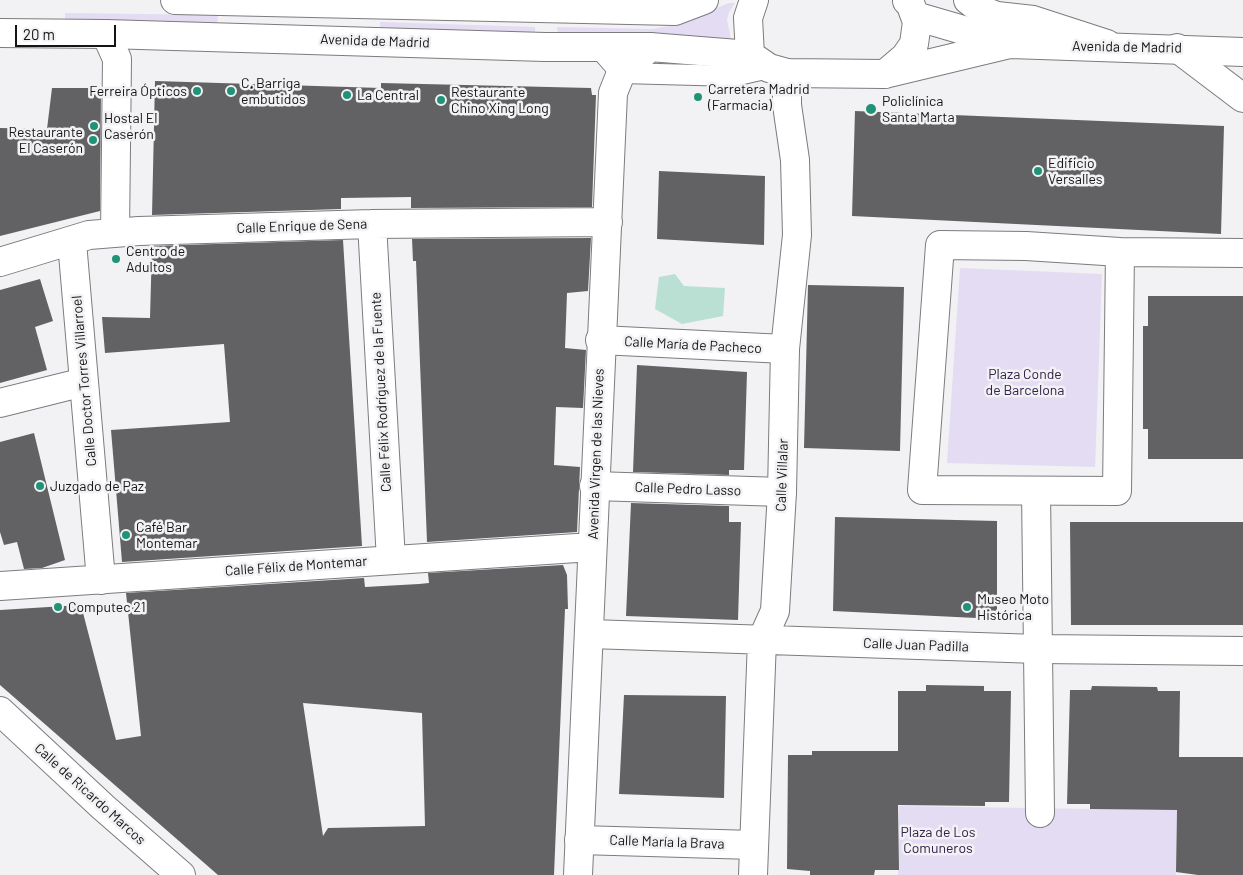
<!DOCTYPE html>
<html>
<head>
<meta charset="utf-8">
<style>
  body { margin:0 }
  #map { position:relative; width:1243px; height:875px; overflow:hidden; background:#f2f1f4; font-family:Barlow,sans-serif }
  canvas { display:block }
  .scale { position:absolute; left:15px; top:25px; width:101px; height:22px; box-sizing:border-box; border:2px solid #151516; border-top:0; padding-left:6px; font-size:15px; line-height:18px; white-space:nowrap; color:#151516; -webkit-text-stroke:4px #f2f1f4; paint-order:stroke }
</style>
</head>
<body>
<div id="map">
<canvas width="1243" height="875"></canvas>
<div class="scale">20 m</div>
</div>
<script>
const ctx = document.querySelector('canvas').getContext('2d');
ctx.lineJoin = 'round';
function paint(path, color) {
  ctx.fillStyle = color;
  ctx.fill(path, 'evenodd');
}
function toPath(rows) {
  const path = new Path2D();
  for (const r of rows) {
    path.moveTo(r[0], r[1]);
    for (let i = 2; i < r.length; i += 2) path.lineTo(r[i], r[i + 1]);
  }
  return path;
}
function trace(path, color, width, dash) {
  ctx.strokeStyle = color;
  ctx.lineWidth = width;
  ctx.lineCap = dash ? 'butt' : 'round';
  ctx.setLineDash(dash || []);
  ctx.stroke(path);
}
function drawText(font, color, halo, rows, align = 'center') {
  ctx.font = font + ' Barlow,sans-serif';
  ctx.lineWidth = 5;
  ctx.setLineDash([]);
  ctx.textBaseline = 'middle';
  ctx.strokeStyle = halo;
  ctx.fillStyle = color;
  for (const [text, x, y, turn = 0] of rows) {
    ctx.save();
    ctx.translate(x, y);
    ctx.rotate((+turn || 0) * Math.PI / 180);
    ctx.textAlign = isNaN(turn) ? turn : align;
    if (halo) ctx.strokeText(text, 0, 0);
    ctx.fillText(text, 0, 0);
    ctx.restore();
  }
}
const green = toPath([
  [729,3,735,3,729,12,727,20,731,39,558,34,557,27,653,29,674,25],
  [65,13,218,15,217,26,65,23],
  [380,22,535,27,535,34,380,30],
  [960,268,1102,274,1095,467,947,463],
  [1177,805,1176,875,898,875,899,806,1155,810]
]);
const water = toPath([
  [675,274,684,286,725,288,723,316,682,324,655,309,659,277]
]);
const building = toPath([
  [155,81,381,88,381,83,591,88,592,95,596,95,592,207,411,208,411,197,341,198,341,209,152,215],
  [52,88,101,88,100,211,0,236,0,128,47,129],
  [855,111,1224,126,1221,234,852,216],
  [659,171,765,176,764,245,657,239],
  [591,238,588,291,567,293,565,348,586,350,583,408,556,407,554,465,580,467,577,532,427,542,416,261,413,261,412,239],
  [343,240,362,546,122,562,111,430,230,422,224,344,105,353,102,317,150,318,152,246],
  [40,279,53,321,35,327,47,370,0,383,0,290],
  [808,285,904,287,900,451,804,448],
  [1148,296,1243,296,1243,459,1148,459,1148,429,1143,429,1143,326,1148,326],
  [637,365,747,372,744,470,729,470,729,475,633,472],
  [34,433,65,560,42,568,24,569,17,542,4,545,0,532,0,442],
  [631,503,729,506,729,522,741,522,738,620,626,616],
  [835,517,997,521,997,619,833,611],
  [1070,522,1243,522,1243,625,1071,625],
  [563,565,567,575,568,609,565,609,554,875,218,875,0,685,0,610,81,605,116,740,141,736,126,593,364,578,365,587,419,584,429,583,428,573],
  [303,703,422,713,425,826,328,828,323,836],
  [926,685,984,686,984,691,1011,691,1009,802,985,802,985,806,898,805,899,870,875,870,874,875,810,875,810,871,787,869,788,755,812,755,812,751,898,751,898,691,926,691],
  [1092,686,1157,687,1158,691,1180,691,1179,757,1243,757,1243,875,1198,875,1176,872,1177,810,1090,809,1090,804,1067,804,1070,690,1091,690],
  [624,695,726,696,724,798,619,794]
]);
const service = toPath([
  [598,47,621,73,734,76,769,68]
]);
const pedestrian = toPath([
  [600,340,785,349],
  [594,486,782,492],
  [1036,491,1040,813],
  [579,840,754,845]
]);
const minor = toPath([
  [968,0,981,10,997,16,1033,20,1107,44],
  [106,34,117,59,115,233],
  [1177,48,1243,98],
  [372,224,391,560],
  [72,242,101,580],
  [1120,252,1117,491,922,490,940,245,1026,246,1120,252,1243,253],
  [0,262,89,235,139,231,372,224,608,222],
  [0,403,84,382],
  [0,586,592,547],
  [590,634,1038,649,1243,651],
  [0,711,103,807,181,875],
  [578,875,613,93,621,73,650,47],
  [753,875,762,640,775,611,782,492,785,349,797,235,795,160,787,105,787,73]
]);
const trunk = toPath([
  [175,0,675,11,704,0],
  [754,0,748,18,750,55,769,68,787,73,885,74,1010,44],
  [915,16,1011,44,1243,52],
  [0,33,106,34,545,47,650,47,750,55],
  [885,74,905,57,914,44,917,22,910,3,907,1]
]);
const markers = [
  [197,91,5,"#1e9377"],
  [231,91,5,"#1e9377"],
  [347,95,5,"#1e9377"],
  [698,97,5,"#1e9377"],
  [441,100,5,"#1e9377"],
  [871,109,6,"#1e9377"],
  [94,126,5,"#1e9377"],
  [93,140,5,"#1e9377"],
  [1038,171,5,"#1e9377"],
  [116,259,5,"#1e9377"],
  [40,486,5,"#1e9377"],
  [126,535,5,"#1e9377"],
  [58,607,5,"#1e9377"],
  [967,607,5,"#1e9377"]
];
const streetNames = [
  ["Avenida de Madrid",375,41,2],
  ["Avenida de Madrid",1127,47,1],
  ["Calle Enrique de Sena",302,226,-2],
  ["Calle María de Pacheco",693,345,3],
  ["Calle Doctor Torres Villarroel",84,381,-95],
  ["Calle Félix Rodríguez de la Fuente",381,392,-93],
  ["Avenida Virgen de las Nieves",596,454,-88],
  ["Calle Villalar",782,475,-88],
  ["Calle Pedro Lasso",688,489,2],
  ["Calle Félix de Montemar",296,566,-4],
  ["Calle Juan Padilla",916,645,2],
  ["Calle de Ricardo Marcos",90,794,42],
  ["Calle María la Brava",667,842,2]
];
const poiNames = [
  ["C. Barriga",241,83],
  ["embutidos",241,99],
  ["Carretera Madrid",708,89],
  ["(Farmacia)",708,105],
  ["Ferreira Ópticos",187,91,"right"],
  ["Restaurante",451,92],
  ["Chino Xing Long",451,108],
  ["La Central",357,95],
  ["Policlínica",882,101],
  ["Santa Marta",882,117],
  ["Hostal El",104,118],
  ["Caserón",104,134],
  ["Restaurante",83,132,"right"],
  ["El Caserón",83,148,"right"],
  ["Edificio",1048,163],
  ["Versalles",1048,179],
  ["Centro de",126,251],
  ["Adultos",126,267],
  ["Juzgado de Paz",50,486],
  ["Café Bar",136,527],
  ["Montemar",136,543],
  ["Museo Moto",977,599],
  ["Histórica",977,615],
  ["Computec 21",68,607]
];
const parkNames = [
  ["Plaza Conde",1025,374],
  ["de Barcelona",1025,390],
  ["Plaza de Los",938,832],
  ["Comuneros",938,848]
];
paint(green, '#e3dcf3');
paint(water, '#b9e0d2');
paint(building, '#626264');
trace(service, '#7c7b7d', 22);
trace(pedestrian, '#7c7b7d', 30);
trace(minor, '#7c7b7d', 30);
trace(trunk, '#7c7b7d', 30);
trace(service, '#fff', 20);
trace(pedestrian, '#fff', 28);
trace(minor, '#fff', 28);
trace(trunk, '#fff', 28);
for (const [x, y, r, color] of markers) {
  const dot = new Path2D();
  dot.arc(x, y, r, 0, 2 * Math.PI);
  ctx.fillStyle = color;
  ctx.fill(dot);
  trace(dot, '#f2f1f4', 2);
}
drawText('14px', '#151516', '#f2f1f4', streetNames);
drawText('14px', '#151516', '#f2f1f4', poiNames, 'left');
drawText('14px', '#32214b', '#f2f1f4', parkNames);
</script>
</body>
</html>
